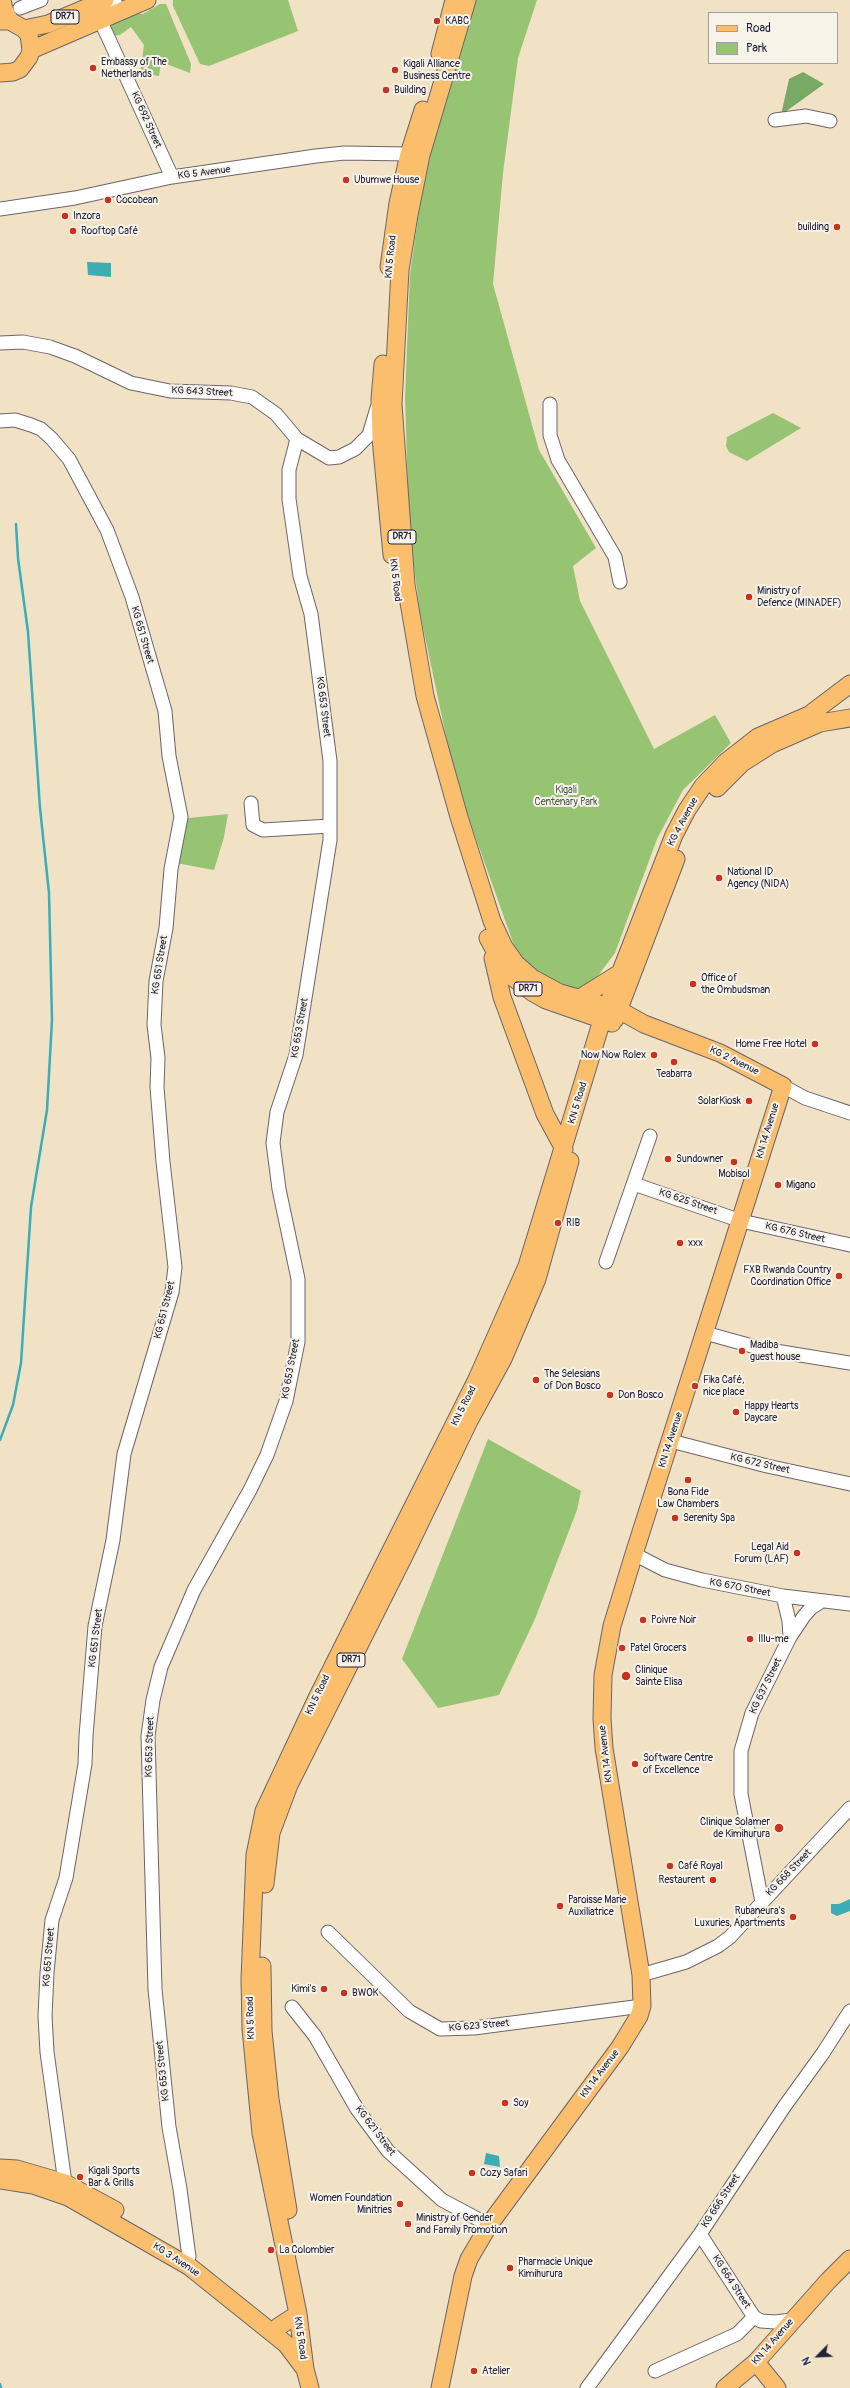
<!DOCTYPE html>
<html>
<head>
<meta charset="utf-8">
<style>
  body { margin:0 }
  #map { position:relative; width:850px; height:2388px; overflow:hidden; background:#f1e2c5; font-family:Pangolin,sans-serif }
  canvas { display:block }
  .legend { position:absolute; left:708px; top:12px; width:130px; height:52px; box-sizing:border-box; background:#f7f3e8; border:1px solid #a29fa3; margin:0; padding:5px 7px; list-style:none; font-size:12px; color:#22223b }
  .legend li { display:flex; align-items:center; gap:8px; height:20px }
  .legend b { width:20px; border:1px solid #a29fa3 }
  .north { position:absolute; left:798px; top:2336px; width:40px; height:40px; -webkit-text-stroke:3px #f7f3e8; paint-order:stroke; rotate:246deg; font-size:11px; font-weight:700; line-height:16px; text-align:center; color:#22223b }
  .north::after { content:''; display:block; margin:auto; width:14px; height:18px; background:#22223b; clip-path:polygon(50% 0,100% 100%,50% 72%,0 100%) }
</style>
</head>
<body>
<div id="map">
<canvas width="850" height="2388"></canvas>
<ul class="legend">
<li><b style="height:5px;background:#fabe6d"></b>Road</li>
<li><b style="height:11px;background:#97c473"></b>Park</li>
</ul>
<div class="north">N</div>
</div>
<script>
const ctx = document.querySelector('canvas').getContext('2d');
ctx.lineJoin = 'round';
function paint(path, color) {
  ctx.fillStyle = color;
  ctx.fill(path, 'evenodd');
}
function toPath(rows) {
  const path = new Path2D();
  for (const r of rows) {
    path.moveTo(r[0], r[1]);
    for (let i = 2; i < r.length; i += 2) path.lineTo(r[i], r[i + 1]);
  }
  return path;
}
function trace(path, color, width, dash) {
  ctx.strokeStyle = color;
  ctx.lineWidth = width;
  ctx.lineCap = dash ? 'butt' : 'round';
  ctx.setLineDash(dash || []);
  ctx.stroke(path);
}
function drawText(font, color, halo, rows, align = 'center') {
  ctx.font = font + ' Pangolin,sans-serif';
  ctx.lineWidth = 4;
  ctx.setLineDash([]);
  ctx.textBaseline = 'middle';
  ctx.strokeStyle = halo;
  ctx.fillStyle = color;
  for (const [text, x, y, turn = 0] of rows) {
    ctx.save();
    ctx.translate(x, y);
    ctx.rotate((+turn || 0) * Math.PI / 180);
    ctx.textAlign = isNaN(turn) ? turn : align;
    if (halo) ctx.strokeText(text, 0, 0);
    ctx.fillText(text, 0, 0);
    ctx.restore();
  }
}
const green = toPath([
  [173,0,288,0,298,31,209,66,200,64,173,6],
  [473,0,537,0,518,58,503,173,493,284,539,450,596,548,573,566,580,601,654,749,715,715,731,743,683,790,657,839,615,953,594,981,578,992,538,976,516,951,468,816,447,741,420,613,409,528,405,397,410,274,425,169],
  [160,4,166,4,191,64,190,73,161,62,159,76,140,73,144,45,131,27,120,35,111,36,107,27,112,23,122,21,135,13,143,14],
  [773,413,801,428,747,461,729,452,726,446,727,437],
  [228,814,224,837,214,870,176,863,179,819],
  [488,1439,581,1491,577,1510,535,1619,499,1695,438,1708,402,1659]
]);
const forest = toPath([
  [803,72,824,84,781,115,789,79]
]);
const water = toPath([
  [87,262,111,263,111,277,88,275],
  [850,1899,850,1911,837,1916,831,1913,831,1904,839,1904],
  [486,2153,499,2156,500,2167,484,2164]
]);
const stream = toPath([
  [0,1440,13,1405,21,1363,31,1207,47,1110,52,1020,49,893,40,808,28,632,18,558,16,524],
  [0,2384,1,2388]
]);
const minor = toPath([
  [114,0,119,12],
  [20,8,41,0],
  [97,13,172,177],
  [775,120,806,116,830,121],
  [0,209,75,198,172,177,316,156,344,153,409,154],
  [0,343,23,342,50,347,75,356,131,383,170,391,231,393,252,397,276,414,297,439,329,458,339,457,355,449,369,435,377,408],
  [550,404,550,435,558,460,615,557,620,582],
  [0,421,15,420,31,425,41,429,52,439,69,459,107,530,132,597,165,711,169,756,181,817,171,869,166,928,156,981,154,1025,158,1058,157,1087,163,1162,175,1267,172,1292,124,1454,113,1540,95,1626,86,1736,85,1764,66,1878,52,1920,47,1973,45,2016,47,2052,65,2183],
  [251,803,253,825,263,830,330,826],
  [783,1086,805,1098,850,1113],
  [634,1184,741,1221,850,1245],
  [606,1262,650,1136],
  [705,1333,763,1349,850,1363],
  [671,1441,767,1466,850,1484],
  [634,1554,665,1570,702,1580,783,1596,850,1604],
  [783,1596,789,1621,790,1637],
  [762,1902,741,1794,741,1751,752,1713,790,1637,804,1616,811,1608,822,1601],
  [328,1932,409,2011,440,2029,474,2028,642,2006],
  [641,1975,686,1962,718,1946,730,1937,850,1808],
  [292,2007,315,2036,357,2109,388,2151,442,2200,489,2225],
  [700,2234,754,2317,761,2321,775,2322,792,2320],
  [189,2257,180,2189,169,2127,155,1989,148,1736,153,1700,161,1667,194,1590,250,1490,267,1455,286,1401,298,1342,298,1279,279,1189,273,1143,277,1112,296,1055,330,840,330,761,311,614,300,576,289,499,289,470,297,439],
  [655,2371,737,2334,754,2317],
  [587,2388,700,2234,784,2107,823,2053,850,2011]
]);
const major = toPath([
  [2,0,4,9,10,21],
  [0,21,10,21,24,29,29,35,31,50,29,57,20,69,13,72,0,73],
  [24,29,48,24,105,0],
  [31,50,147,0],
  [440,54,454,0],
  [389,267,398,203,409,154,423,110],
  [383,364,380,399,381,438,392,555],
  [717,788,742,763,772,744,820,723,850,718],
  [488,938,507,973,532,992,546,1000,612,1023],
  [493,958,502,997,545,1114,564,1149],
  [580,998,620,973],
  [615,1019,676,859],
  [265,1884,271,1833,289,1785,405,1554,469,1421,503,1359,537,1279,570,1161],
  [262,1966,263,2031,270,2099,288,2210],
  [0,2168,17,2169,65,2183,115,2210],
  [0,2180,33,2185,68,2197,190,2267,286,2344,304,2368],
  [278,2327,298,2314],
  [756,2362,777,2388],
  [310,2388,305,2369,298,2314,261,2133,251,2029,250,1979,255,1855,264,1811,317,1698,477,1379,527,1266,602,1020,674,835,687,810,703,786,726,762,758,737,809,715,850,684],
  [440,2388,463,2276,469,2259,489,2225,620,2047,639,2016,642,2006,641,1975,604,1748,602,1718,603,1675,612,1626,634,1554,783,1086,720,1053,644,1024,619,1010,560,993,532,978,516,964,504,947,492,921,459,817,425,696,406,585,393,404,400,270,409,215,421,155,467,0],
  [725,2388,756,2362,828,2281,850,2259]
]);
const markers = [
  [437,21,4,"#c8321e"],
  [93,68,4,"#c8321e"],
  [395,70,4,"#c8321e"],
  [386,90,4,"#c8321e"],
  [346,180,4,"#c8321e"],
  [108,200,4,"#c8321e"],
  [65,216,4,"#c8321e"],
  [837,227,4,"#c8321e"],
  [73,231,4,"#c8321e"],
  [749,597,4,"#c8321e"],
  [719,878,4,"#c8321e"],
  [693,984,4,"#c8321e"],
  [815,1044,4,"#c8321e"],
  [654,1055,4,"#c8321e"],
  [674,1062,4,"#c8321e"],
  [749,1101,4,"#c8321e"],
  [668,1159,4,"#c8321e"],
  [734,1162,4,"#c8321e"],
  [778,1185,4,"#c8321e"],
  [558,1223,4,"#c8321e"],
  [680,1243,4,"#c8321e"],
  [839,1276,4,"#c8321e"],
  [742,1351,4,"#c8321e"],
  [536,1380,4,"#c8321e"],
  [695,1386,4,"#c8321e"],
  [610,1395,4,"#c8321e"],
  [736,1412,4,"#c8321e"],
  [688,1480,4,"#c8321e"],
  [675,1518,4,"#c8321e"],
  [797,1553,4,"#c8321e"],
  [643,1620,4,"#c8321e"],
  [750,1639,4,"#c8321e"],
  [622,1648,4,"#c8321e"],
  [626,1676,5,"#c8321e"],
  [635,1764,4,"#c8321e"],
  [779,1828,5,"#c8321e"],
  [670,1866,4,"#c8321e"],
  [713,1880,4,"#c8321e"],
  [560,1906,4,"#c8321e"],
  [793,1917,4,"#c8321e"],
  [324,1989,4,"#c8321e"],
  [344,1993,4,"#c8321e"],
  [505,2103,4,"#c8321e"],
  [472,2173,4,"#c8321e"],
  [80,2177,4,"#c8321e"],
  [400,2204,4,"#c8321e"],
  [408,2224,4,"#c8321e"],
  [271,2250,4,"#c8321e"],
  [510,2268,4,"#c8321e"],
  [474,2371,4,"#c8321e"]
];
const shields = [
  [65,17,28],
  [402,537,28],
  [528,989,28],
  [351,1660,28]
];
const shieldNames = [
  ["DR71",65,17],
  ["DR71",402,537],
  ["DR71",528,989],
  ["DR71",351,1660]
];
const poiNames = [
  ["KABC",445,21],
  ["Embassy of The",101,62],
  ["Netherlands",101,74],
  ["Kigali Alliance",403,64],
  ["Business Centre",403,76],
  ["Building",394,90],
  ["Ubumwe House",354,180],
  ["Cocobean",116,200],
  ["Inzora",73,216],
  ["building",829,227,"right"],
  ["Rooftop Café",81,231],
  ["Ministry of",757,591],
  ["Defence (MINADEF)",757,603],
  ["National ID",727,872],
  ["Agency (NIDA)",727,884],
  ["Office of",701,978],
  ["the Ombudsman",701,990],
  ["Home Free Hotel",807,1044,"right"],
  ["Now Now Rolex",646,1055,"right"],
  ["Teabarra",674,1074,"center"],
  ["SolarKiosk",741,1101,"right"],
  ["Sundowner",676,1159],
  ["Mobisol",734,1174,"center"],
  ["Migano",786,1185],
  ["RIB",566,1223],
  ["xxx",688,1243],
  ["FXB Rwanda Country",831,1270,"right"],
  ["Coordination Office",831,1282,"right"],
  ["Madiba",750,1345],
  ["guest house",750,1357],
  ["The Selesians",544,1374],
  ["of Don Bosco",544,1386],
  ["Fika Café,",703,1380],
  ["nice place",703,1392],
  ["Don Bosco",618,1395],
  ["Happy Hearts",744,1406],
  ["Daycare",744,1418],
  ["Bona Fide",688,1492,"center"],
  ["Law Chambers",688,1504,"center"],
  ["Serenity Spa",683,1518],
  ["Legal Aid",789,1547,"right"],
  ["Forum (LAF)",789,1559,"right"],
  ["Poivre Noir",651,1620],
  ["Illu-me",758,1639],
  ["Patel Grocers",630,1648],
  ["Clinique",635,1670],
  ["Sainte Elisa",635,1682],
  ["Software Centre",643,1758],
  ["of Excellence",643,1770],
  ["Clinique Solamer",770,1822,"right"],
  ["de Kimihurura",770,1834,"right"],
  ["Café Royal",678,1866],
  ["Restaurent",705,1880,"right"],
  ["Paroisse Marie",568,1900],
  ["Auxiliatrice",568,1912],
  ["Rubaneura's",785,1911,"right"],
  ["Luxuries, Apartments",785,1923,"right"],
  ["Kimi's",316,1989,"right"],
  ["BWOK",352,1993],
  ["Soy",513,2103],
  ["Kigali Sports",88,2171],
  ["Bar & Grills",88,2183],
  ["Cozy Safari",480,2173],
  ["Women Foundation",392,2198,"right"],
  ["Minitries",392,2210,"right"],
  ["Ministry of Gender",416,2218],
  ["and Family Promotion",416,2230],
  ["La Colombier",279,2250],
  ["Pharmacie Unique",518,2262],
  ["Kimihurura",518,2274],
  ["Atelier",482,2371]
];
const streetNames = [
  ["KG 692 Street",146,120,66],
  ["KG 5 Avenue",204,173,-7],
  ["KN 5 Road",391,257,-84],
  ["KG 643 Street",202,392,3],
  ["KN 5 Road",395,580,83],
  ["KG 651 Street",142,635,74],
  ["KG 653 Street",323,707,83],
  ["KG 4 Avenue",683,822,-62],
  ["KG 651 Street",160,965,-81],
  ["KG 653 Street",300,1028,-80],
  ["KG 2 Avenue",734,1061,26],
  ["KN 5 Road",578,1103,-73],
  ["KN 14 Avenue",768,1131,-73],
  ["KG 625 Street",688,1202,19],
  ["KG 676 Street",795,1233,13],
  ["KG 651 Street",165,1310,-76],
  ["KG 653 Street",291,1369,-79],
  ["KN 5 Road",464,1406,-63],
  ["KN 14 Avenue",671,1440,-72],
  ["KG 672 Street",760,1464,13],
  ["KG 670 Street",740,1588,11],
  ["KG 651 Street",96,1638,-83],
  ["KG 637 Street",766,1686,-64],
  ["KN 5 Road",318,1695,-64],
  ["KG 653 Street",150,1747,-88],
  ["KN 14 Avenue",606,1754,-97],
  ["KG 668 Street",789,1873,-46],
  ["KG 651 Street",49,1957,-85],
  ["KN 5 Road",251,2018,-92],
  ["KG 623 Street",479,2026,-5],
  ["KG 653 Street",163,2071,-96],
  ["KN 14 Avenue",600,2074,-53],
  ["KG 621 Street",375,2131,53],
  ["KG 666 Street",721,2201,-57],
  ["KG 3 Avenue",176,2260,33],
  ["KG 664 Street",731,2282,57],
  ["KN 5 Road",300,2338,82],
  ["KN 14 Avenue",773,2342,-49]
];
const parkNames = [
  ["Kigali",566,790],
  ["Centenary Park",566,802]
];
paint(green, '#97c473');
paint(forest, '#79aa65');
paint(water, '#3cadb5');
trace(stream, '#3cadb5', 2.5);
trace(minor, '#6a656b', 15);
trace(major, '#6a656b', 19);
trace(minor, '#fff', 13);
trace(major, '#fabe6d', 17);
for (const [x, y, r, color] of markers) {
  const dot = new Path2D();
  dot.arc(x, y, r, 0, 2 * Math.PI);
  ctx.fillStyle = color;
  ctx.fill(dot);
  trace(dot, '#f7f3e8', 1.5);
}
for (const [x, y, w] of shields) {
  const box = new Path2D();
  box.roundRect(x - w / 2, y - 7, w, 14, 3);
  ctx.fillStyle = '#f7f3e8';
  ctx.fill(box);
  trace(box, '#22223b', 1);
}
drawText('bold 9px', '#22223b', null, shieldNames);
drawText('10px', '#22223b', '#f7f3e8', poiNames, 'left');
drawText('10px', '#22223b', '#f7f3e8', streetNames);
drawText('10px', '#4b5b4f', '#f7f3e8', parkNames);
</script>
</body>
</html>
